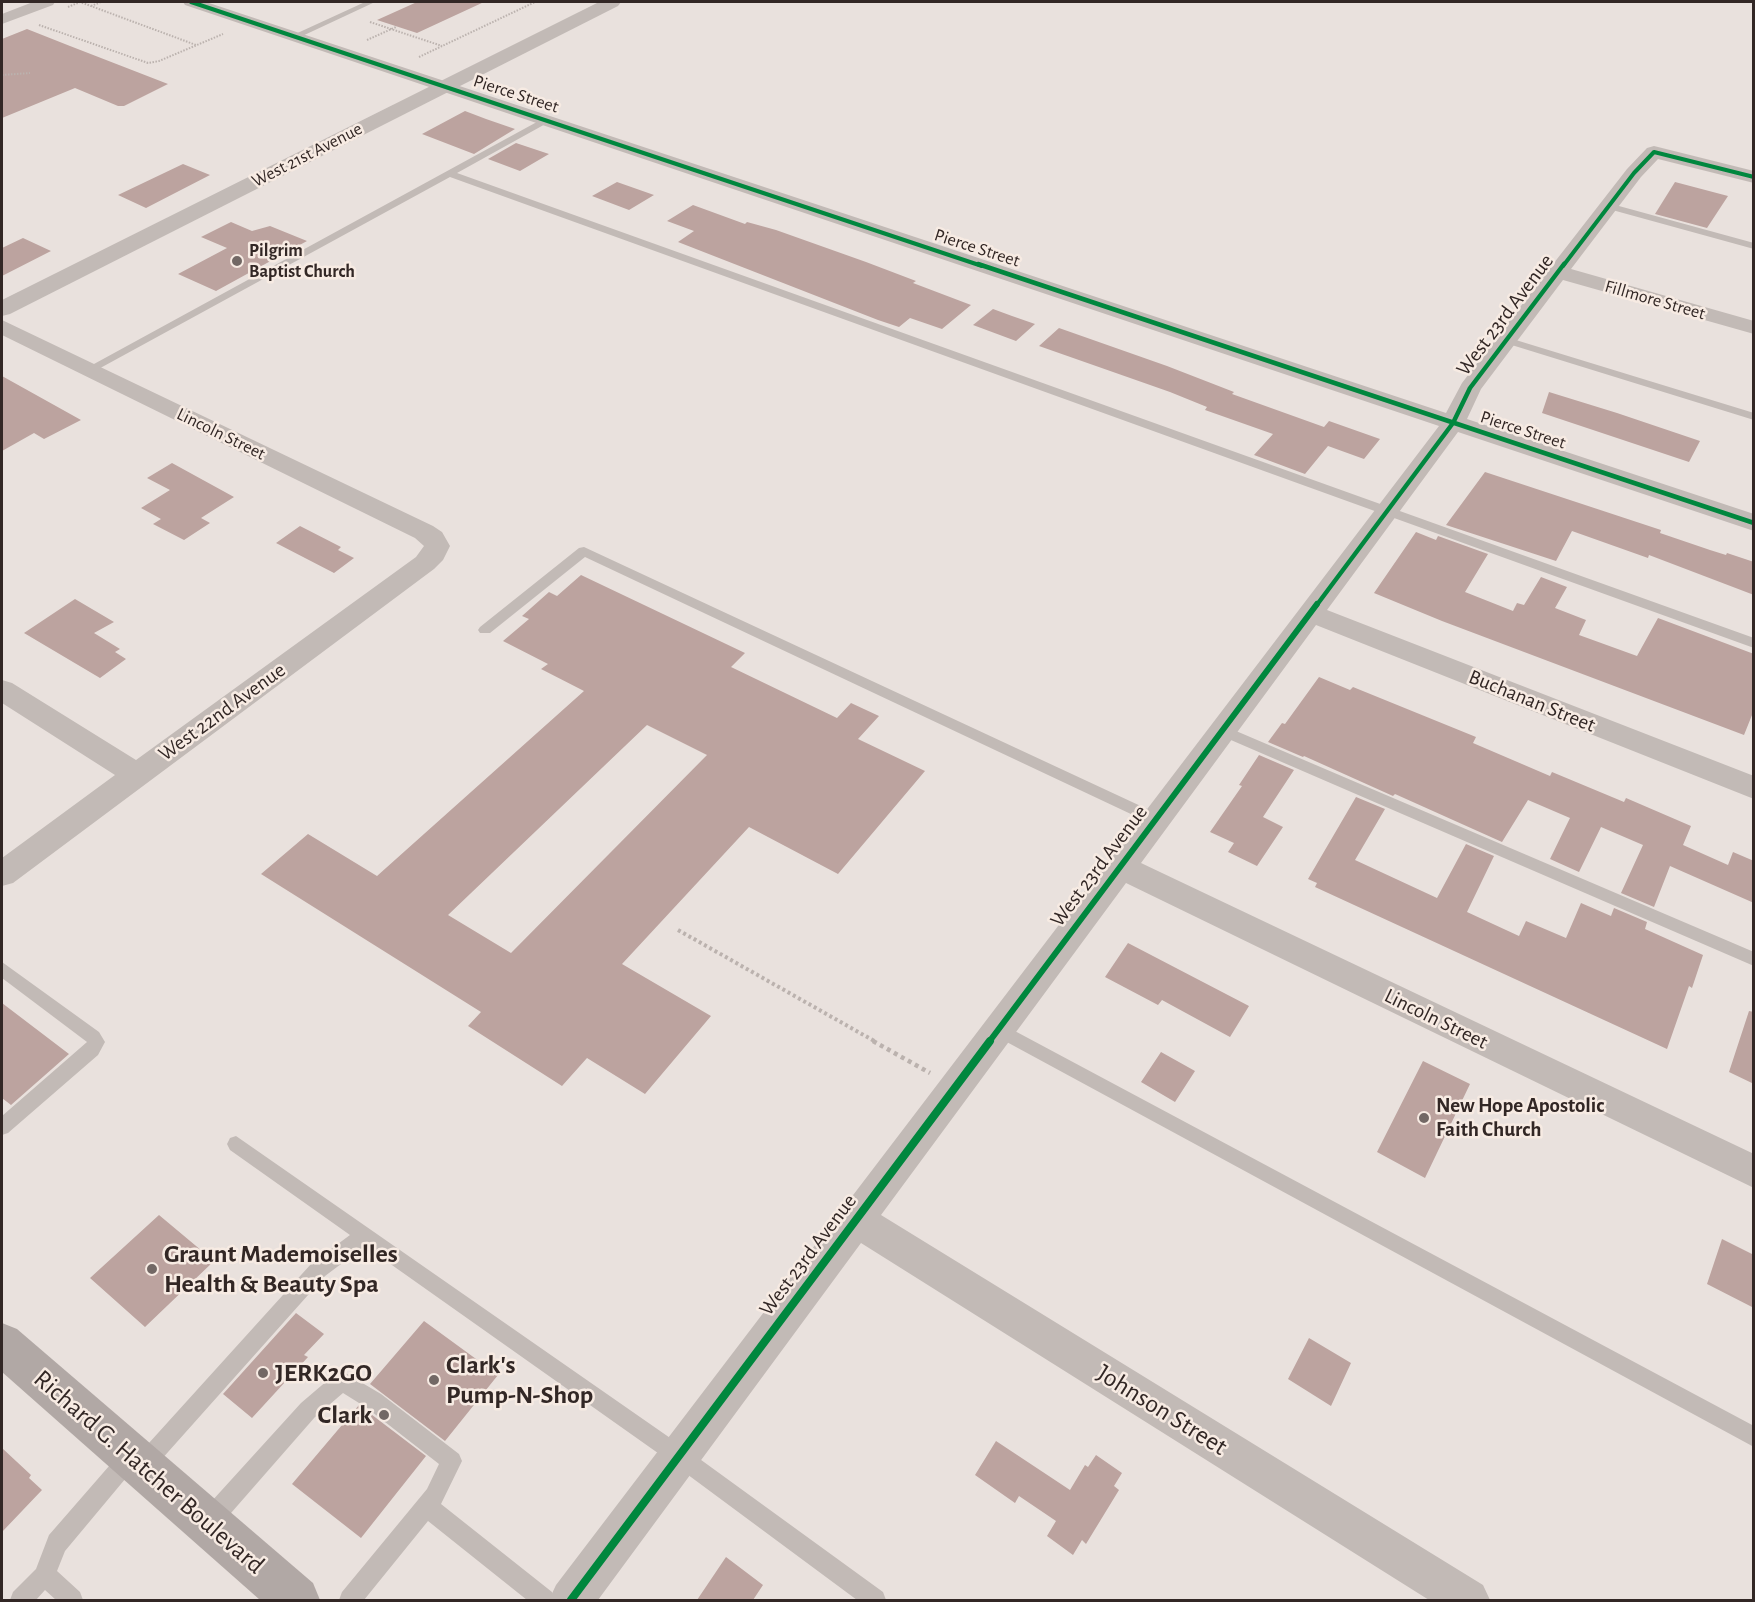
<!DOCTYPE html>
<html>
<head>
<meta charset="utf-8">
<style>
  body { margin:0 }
  #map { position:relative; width:1755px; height:1602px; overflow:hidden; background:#e9e1dd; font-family:"Alegreya Sans",sans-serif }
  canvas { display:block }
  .frame { position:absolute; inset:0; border:3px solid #322725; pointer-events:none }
</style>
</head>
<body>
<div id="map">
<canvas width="1755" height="1602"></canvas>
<div class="frame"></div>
</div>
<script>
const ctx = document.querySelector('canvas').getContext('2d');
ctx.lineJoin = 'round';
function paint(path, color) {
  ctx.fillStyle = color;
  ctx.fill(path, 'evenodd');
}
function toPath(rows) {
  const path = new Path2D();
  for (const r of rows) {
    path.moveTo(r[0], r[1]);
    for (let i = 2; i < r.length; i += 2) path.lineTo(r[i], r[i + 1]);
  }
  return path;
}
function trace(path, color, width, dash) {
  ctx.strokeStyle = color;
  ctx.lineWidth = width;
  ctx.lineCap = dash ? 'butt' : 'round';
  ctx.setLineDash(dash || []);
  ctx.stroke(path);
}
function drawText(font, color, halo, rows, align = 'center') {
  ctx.font = font + ' "Alegreya Sans",sans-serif';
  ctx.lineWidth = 5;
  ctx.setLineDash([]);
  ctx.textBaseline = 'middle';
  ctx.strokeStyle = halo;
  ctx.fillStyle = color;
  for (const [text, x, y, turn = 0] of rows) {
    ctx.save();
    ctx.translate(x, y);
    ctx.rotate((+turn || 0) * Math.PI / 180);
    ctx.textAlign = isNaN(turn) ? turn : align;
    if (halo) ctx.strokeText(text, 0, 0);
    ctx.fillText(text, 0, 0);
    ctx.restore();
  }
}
const building = toPath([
  [417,2,484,2,417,33,377,20],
  [27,29,70,46,168,84,124,106,118,106,75,88,2,118,2,39],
  [465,111,486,119,515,129,474,154,422,134],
  [516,143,549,154,520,171,488,159],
  [183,164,210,175,146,208,118,195],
  [617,182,654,195,629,210,592,196],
  [1675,182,1728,196,1707,228,1655,214],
  [693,205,745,224,747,222,776,230,866,262,916,281,913,283,971,305,942,329,910,318,899,327,878,320,678,242,694,231,667,221],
  [231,222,252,231,270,226,307,241,216,291,178,274,227,248,201,237],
  [23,238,51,251,2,276,2,248],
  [993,309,1012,316,1035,324,1016,341,973,325],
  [1059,328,1167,366,1234,392,1232,394,1324,427,1329,421,1380,439,1364,459,1328,446,1305,474,1254,455,1273,434,1205,410,1207,407,1170,392,1039,346],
  [2,376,81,420,44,439,34,433,2,451],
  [1549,392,1617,413,1700,441,1689,462,1542,413],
  [172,463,234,497,201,518,210,523,184,540,153,524,161,519,141,508,170,490,147,478],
  [1485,472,1661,530,1660,533,1710,550,1726,555,1727,553,1754,562,1754,595,1649,555,1648,558,1572,531,1556,561,1446,525],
  [300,526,341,547,338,550,354,558,334,573,276,543],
  [1416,532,1436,540,1438,536,1488,554,1465,592,1513,611,1517,603,1524,605,1541,577,1567,587,1555,608,1586,620,1579,635,1637,656,1658,618,1754,654,1754,710,1744,735,1442,621,1374,593],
  [581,575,745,653,731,667,837,718,851,703,879,716,858,739,925,771,838,874,749,827,622,964,711,1016,645,1094,587,1058,562,1086,468,1026,481,1012,261,874,308,834,377,876,584,691,541,669,548,664,503,641,529,619,522,616,549,592,557,596],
  [647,725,707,755,511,953,448,915],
  [75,599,114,622,94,633,120,649,115,652,126,659,100,678,24,633],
  [1319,677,1350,690,1353,687,1476,737,1473,743,1550,776,1552,772,1624,802,1626,798,1691,826,1683,845,1728,865,1733,852,1754,861,1754,903,1670,866,1654,907,1621,893,1643,845,1601,827,1579,872,1550,859,1570,818,1528,800,1502,842,1395,794,1393,796,1304,756,1303,757,1268,742,1282,723,1285,724],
  [1259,755,1294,770,1263,817,1283,827,1257,866,1228,852,1234,843,1210,832,1242,786,1239,785],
  [1356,797,1385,809,1355,860,1437,898,1466,844,1494,856,1467,912,1519,936,1526,921,1566,938,1581,903,1611,916,1614,908,1647,922,1645,929,1703,955,1692,988,1689,986,1667,1049,1315,887,1317,883,1308,879],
  [1128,943,1249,1006,1230,1037,1162,1000,1158,1005,1105,977],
  [2,1003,69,1054,11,1105,2,1098],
  [1749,1011,1754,1012,1754,1084,1729,1072],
  [1161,1052,1195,1071,1175,1102,1141,1082],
  [1423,1061,1470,1084,1425,1178,1377,1152],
  [159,1215,214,1261,145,1327,90,1278],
  [1722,1239,1754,1255,1754,1308,1707,1284],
  [296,1313,324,1334,304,1355,308,1357,252,1418,223,1394],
  [424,1321,498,1375,445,1441,370,1384],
  [1309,1338,1351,1363,1331,1406,1288,1379],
  [359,1405,426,1456,361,1538,292,1484],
  [996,1441,1070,1490,1085,1465,1088,1467,1096,1455,1122,1473,1114,1486,1119,1490,1086,1544,1082,1540,1073,1555,1047,1536,1056,1521,1019,1496,1015,1503,975,1475],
  [2,1448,31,1475,29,1478,42,1490,2,1532],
  [726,1557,763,1585,753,1600,697,1600]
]);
const pathFar2 = toPath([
  [91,6,101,2],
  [68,7,80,2,196,45],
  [370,22,442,46],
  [39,25,148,63,159,61,223,34],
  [367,40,396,27],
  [419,57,535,2],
  [2,75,30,73]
]);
const pathFar1 = toPath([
  [678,930,876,1042]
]);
const path = toPath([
  [873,1041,930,1073]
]);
const service = toPath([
  [365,2,375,2,298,38,291,36,365,2],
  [546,117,551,120,549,122,457,173,1754,638,1754,648,450,177,93,372,85,372,83,370,546,117],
  [1608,203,1754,243,1754,249,1605,208,1603,206,1608,203],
  [1506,337,1754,413,1754,420,1502,342,1500,340,1506,337],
  [584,547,1160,815,1163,819,1160,823,1150,823,585,557,490,633,480,633,478,630,480,627,579,548,584,547],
  [1222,725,1754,952,1754,966,1217,734,1215,730,1217,726,1222,725],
  [2,962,99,1032,105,1042,98,1055,8,1133,2,1135,2,1116,87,1042,2,978,2,962],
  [998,1022,1754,1426,1754,1447,992,1034,990,1029,992,1024,998,1022],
  [236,1136,686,1449,883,1592,886,1600,857,1600,672,1463,365,1246,325,1276,152,1470,145,1473,138,1470,136,1466,65,1551,57,1571,80,1592,83,1600,56,1600,45,1590,36,1600,10,1600,13,1592,36,1569,49,1535,123,1450,130,1447,137,1450,139,1454,311,1264,350,1235,230,1150,227,1144,230,1138,236,1136],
  [342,1371,381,1394,459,1454,462,1461,441,1504,552,1592,555,1600,527,1600,428,1521,364,1600,339,1600,342,1592,427,1489,439,1464,367,1408,343,1393,315,1417,217,1529,209,1532,201,1529,198,1521,201,1513,301,1403,335,1374,342,1371]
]);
const minor = toPath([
  [33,2,55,2,53,5,2,24,2,14,33,2],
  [183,2,206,2,1446,413,1462,383,1550,268,1627,169,1647,148,1654,146,1754,171,1754,183,1658,159,1641,177,1571,269,1754,321,1754,334,1563,280,1481,389,1467,419,1754,514,1754,531,1458,432,1327,610,1754,776,1754,799,1316,625,1141,863,1754,1154,1754,1188,1126,883,881,1215,1483,1585,1490,1600,1429,1600,861,1243,598,1600,549,1600,556,1585,1439,426,185,5,183,2],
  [2,320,433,526,442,532,450,546,443,560,434,569,13,883,2,886,2,858,115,775,2,703,2,680,12,683,136,760,416,557,424,546,415,538,2,335,2,320]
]);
const tertiary = toPath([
  [599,2,621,2,618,6,10,314,2,316,2,300,599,2]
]);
const primary = toPath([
  [2,1323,17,1329,313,1583,320,1600,260,1600,2,1372,2,1323]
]);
const cyclewayFar3 = toPath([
  [191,2,982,266],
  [1563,266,1634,173,1654,152,1754,177]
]);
const cyclewayFar2 = toPath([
  [978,264,1754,523],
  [1316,606,1453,423,1470,388,1564,264]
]);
const cyclewayFar1 = toPath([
  [989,1042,1317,604]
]);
const cycleway = toPath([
  [571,1600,990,1041]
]);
const markers = [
  [237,261,6,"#726865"],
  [1424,1118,6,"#726865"],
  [152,1269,6,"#726865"],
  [263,1373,6,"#726865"],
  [434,1380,6,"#726865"],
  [384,1415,6,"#726865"]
];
const farStreetnames = [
  ["Pierce Street",516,94,18],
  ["West 21st Avenue",307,155,-27],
  ["Pierce Street",977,248,18],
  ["Fillmore Street",1655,300,16],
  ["Pierce Street",1523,430,18],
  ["Lincoln Street",221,434,26]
];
const farPoinames = [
  ["Pilgrim",249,251],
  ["Baptist Church",249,272]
];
const streetNames = [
  ["West 23rd Avenue",1505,315,-53],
  ["Buchanan Street",1532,701,22],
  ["West 22nd Avenue",222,712,-36],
  ["West 23rd Avenue",1099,866,-53],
  ["Lincoln Street",1436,1019,26],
  ["West 23rd Avenue",808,1255,-53]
];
const poiNames = [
  ["New Hope Apostolic",1436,1106],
  ["Faith Church",1436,1130]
];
const nearPoinames = [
  ["Graunt Mademoiselles",164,1254],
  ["Health & Beauty Spa",164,1284],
  ["Clark's",446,1365],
  ["Pump-N-Shop",446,1395],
  ["JERK2GO",275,1373],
  ["Clark",372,1415,"right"]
];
const nearStreetnames = [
  ["Johnson Street",1162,1410,32],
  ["Richard G. Hatcher Boulevard",149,1472,41]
];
paint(building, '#bca39f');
trace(pathFar2, '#bbb2ae', 2, [1.5, 1.5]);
trace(pathFar1, '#bbb2ae', 4, [3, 3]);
trace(path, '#bbb2ae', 4.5, [4, 4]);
paint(service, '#c2bab6');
paint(minor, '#c2bab6');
paint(tertiary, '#c2bab6');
paint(primary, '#b1a8a5');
trace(cyclewayFar3, '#00873e', 4);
trace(cyclewayFar2, '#00873e', 4.5);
trace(cyclewayFar1, '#00873e', 6);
trace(cycleway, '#00873e', 8);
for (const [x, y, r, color] of markers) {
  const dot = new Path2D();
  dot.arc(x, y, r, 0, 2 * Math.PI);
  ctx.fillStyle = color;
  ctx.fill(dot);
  trace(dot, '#f7ebe3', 2);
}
drawText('18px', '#322725', '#f7ebe3', farStreetnames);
drawText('bold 18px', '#322725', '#f7ebe3', farPoinames, 'left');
drawText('21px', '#322725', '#f7ebe3', streetNames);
drawText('bold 21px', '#322725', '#f7ebe3', poiNames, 'left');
drawText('bold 26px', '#322725', '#f7ebe3', nearPoinames, 'left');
drawText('26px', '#322725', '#f7ebe3', nearStreetnames);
</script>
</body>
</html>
